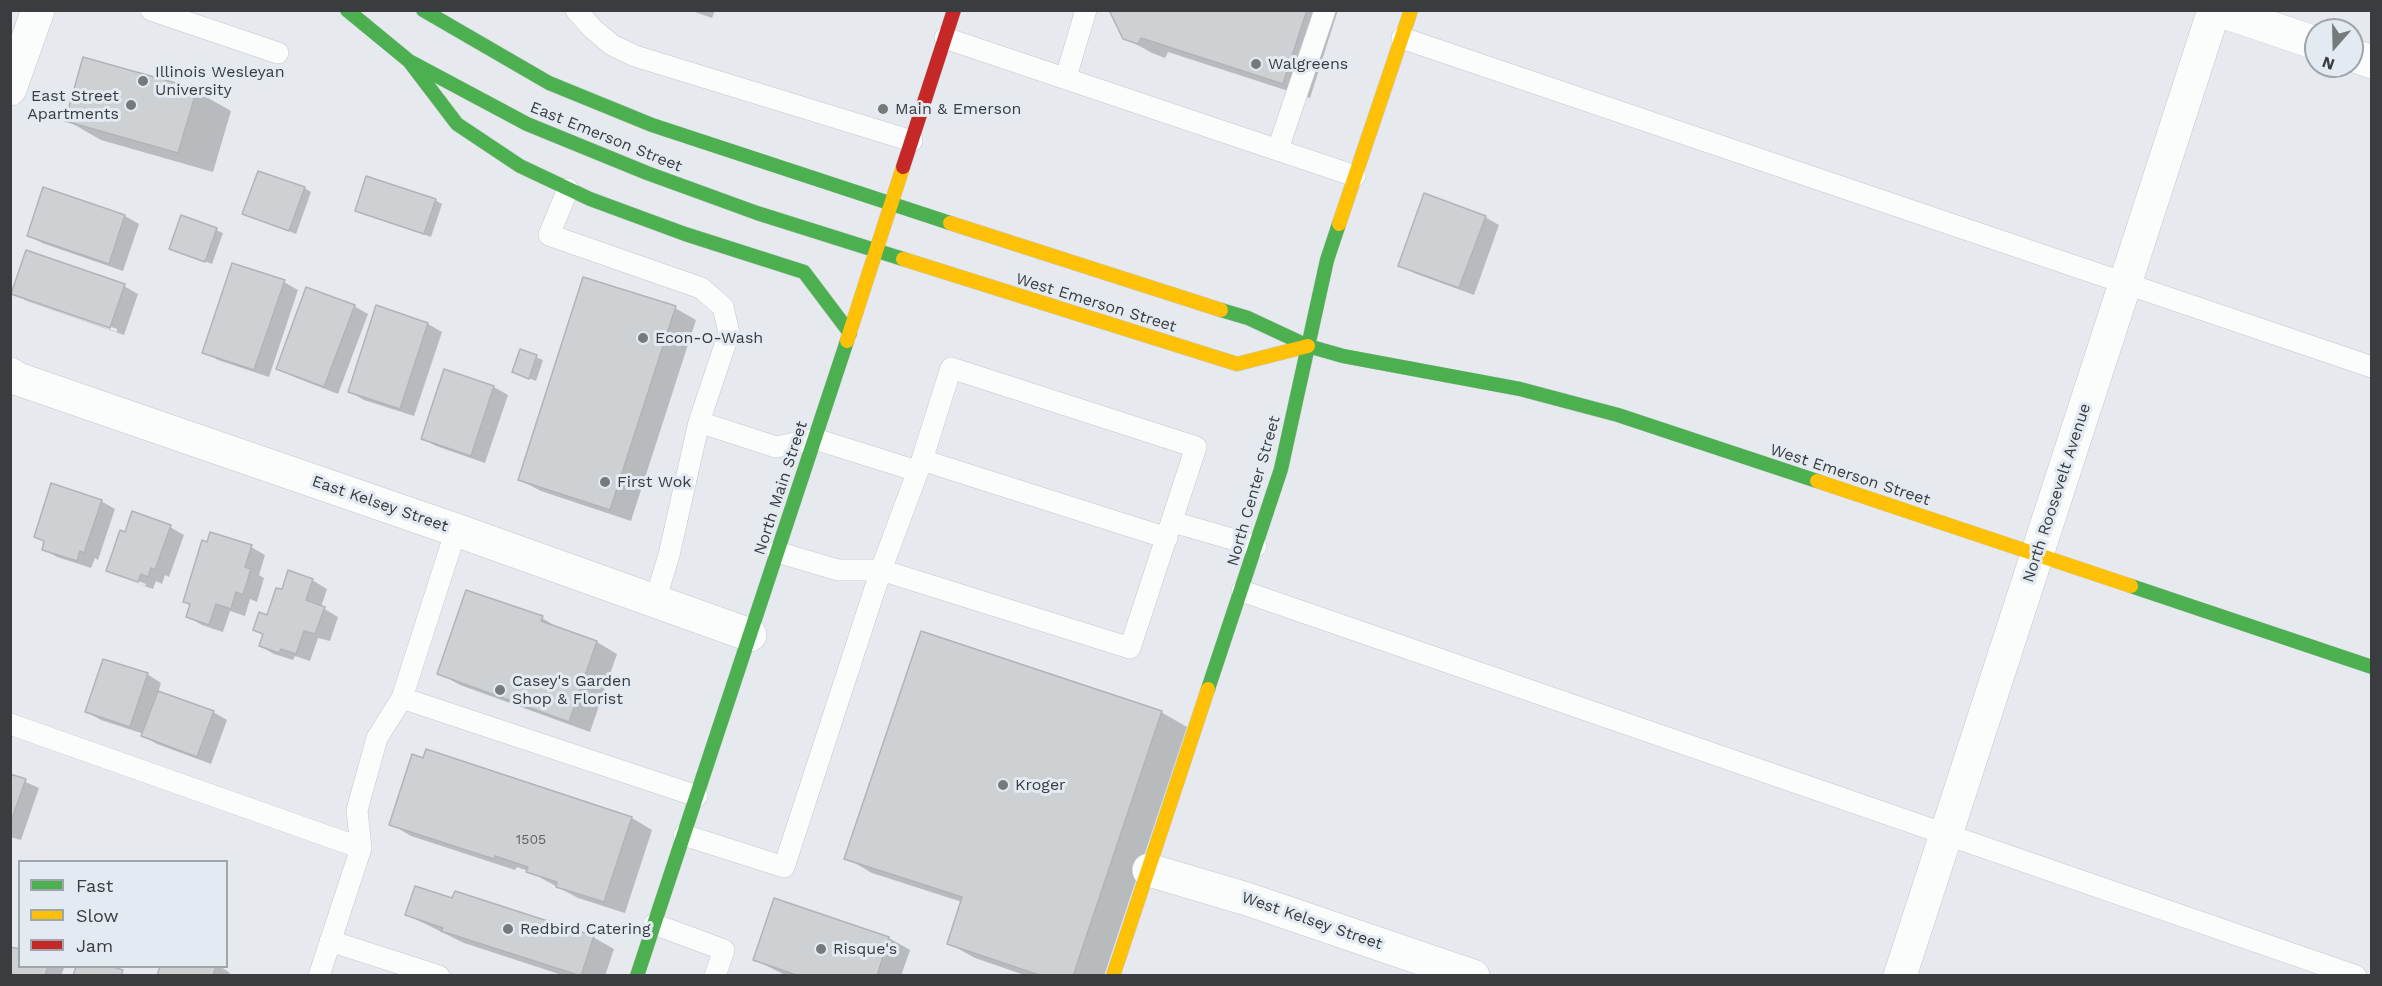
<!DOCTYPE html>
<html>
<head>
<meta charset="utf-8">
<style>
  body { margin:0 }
  #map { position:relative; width:2382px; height:986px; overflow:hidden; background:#e6eaee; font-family:"Work Sans",sans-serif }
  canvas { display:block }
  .frame { position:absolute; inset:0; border:12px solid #3a3d40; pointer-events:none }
  .legend { position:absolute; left:18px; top:860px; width:210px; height:108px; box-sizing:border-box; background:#e3eaf1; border:2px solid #9fa5aa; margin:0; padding:8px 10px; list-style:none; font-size:18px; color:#3a3d40 }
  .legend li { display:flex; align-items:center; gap:12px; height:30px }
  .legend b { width:30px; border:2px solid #9fa5aa }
  .north { position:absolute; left:2304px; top:18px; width:60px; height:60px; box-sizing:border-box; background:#e3eaf1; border:2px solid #9fa5aa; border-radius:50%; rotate:200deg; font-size:16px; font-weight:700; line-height:24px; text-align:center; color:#3a3d40 }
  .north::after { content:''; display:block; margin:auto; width:21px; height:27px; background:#767a7d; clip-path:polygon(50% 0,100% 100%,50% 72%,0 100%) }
</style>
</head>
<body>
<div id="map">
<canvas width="2382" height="986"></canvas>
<div class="frame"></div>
<ul class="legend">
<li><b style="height:8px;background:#4caf50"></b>Fast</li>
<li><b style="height:8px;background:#ffc107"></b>Slow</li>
<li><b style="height:8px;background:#c62828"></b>Jam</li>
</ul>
<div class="north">N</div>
</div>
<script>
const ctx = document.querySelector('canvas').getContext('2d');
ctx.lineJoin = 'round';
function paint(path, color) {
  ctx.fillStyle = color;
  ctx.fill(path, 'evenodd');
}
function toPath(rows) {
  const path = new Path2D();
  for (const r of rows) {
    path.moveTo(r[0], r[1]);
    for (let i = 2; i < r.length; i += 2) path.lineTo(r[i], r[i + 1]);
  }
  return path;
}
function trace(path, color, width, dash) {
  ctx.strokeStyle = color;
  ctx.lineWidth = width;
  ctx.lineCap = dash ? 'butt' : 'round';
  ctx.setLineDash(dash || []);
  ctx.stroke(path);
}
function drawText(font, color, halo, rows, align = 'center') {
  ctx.font = font + ' "Work Sans",sans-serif';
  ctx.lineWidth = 6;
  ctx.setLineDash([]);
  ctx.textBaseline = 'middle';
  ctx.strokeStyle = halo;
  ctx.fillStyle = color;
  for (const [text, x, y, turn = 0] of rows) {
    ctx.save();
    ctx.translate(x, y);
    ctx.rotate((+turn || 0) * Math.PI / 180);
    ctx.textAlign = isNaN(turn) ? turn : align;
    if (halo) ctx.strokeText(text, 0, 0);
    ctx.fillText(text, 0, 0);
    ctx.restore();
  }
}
const shadow = toPath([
  [689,10,715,10,712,18],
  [1111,10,1338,10,1310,98,1168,52,1165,58,1152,53,1125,38],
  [196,91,231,111,213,172,101,140,66,120],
  [304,188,311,192,296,234,244,214],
  [435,200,442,204,431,237,357,211],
  [125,216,139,224,123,271,42,243,28,235],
  [1485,217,1499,225,1474,295,1414,273,1400,265],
  [216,230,223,233,212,264,171,248],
  [284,282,298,290,269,377,218,360,204,352],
  [124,286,138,294,124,335,27,301,13,293],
  [26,297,117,329,117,332,26,300],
  [354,306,368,314,338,394,292,376,278,368],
  [377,307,428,324,442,332,414,416,364,400,350,392],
  [675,308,696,320,631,521,541,491,520,480],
  [521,351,543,360,536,381,514,372],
  [445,371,494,387,508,395,485,463,436,446,422,438],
  [101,501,115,509,98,560,95,558,91,568,57,557,43,549,46,542,36,536],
  [170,527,184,535,169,577,165,575,162,584,156,581,153,589,121,578,145,586,146,584,121,574,121,577,108,570,126,534],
  [251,547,265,555,259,575,264,578,257,602,250,599,245,616,230,611,223,632,202,625,188,617,191,606,184,602],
  [312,580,327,589,321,607,338,617,330,641,318,638,310,661,295,656,293,660,274,654,260,646,268,617,282,591],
  [542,618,562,630,597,642,617,654,590,732,460,685,439,673],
  [147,674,161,683,158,693,213,712,227,720,211,764,157,744,143,736,144,734,101,720,87,712],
  [1161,712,1187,727,1104,976,1027,976,975,958,948,943,962,902,872,873,846,858],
  [10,775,39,788,21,840,10,837],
  [632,818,652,830,625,913,578,898,528,871,517,867,515,870,411,836,391,824],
  [453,900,593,937,614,949,605,976,565,976,464,943,407,915],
  [775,900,889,938,910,950,901,976,787,976,755,960],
  [20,966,61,966,64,968,61,976,10,976],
  [162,966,220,966,230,973,229,976,159,976]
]);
const building = toPath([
  [1109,10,1307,10,1283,84,1141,38,1138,44,1123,39,1109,10],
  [83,57,197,89,178,153,65,121,83,57],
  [258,171,305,187,289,231,242,214,258,171],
  [366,176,436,199,424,234,355,211,366,176],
  [43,187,125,215,109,264,27,236,43,187],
  [1424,193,1486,216,1459,288,1398,266,1424,193],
  [181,215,217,228,205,262,169,249,181,215],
  [26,250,125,284,110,328,11,294,26,250],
  [232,263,285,280,254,370,202,353,232,263],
  [583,277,676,306,610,510,518,480,583,277],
  [306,287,355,305,324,387,276,369,306,287],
  [376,305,428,323,400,409,348,392,376,305],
  [520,349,537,355,529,379,512,372,520,349],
  [444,369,494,386,471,456,421,439,444,369],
  [51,483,102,500,84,553,80,551,77,561,42,550,44,541,34,537,51,483],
  [132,511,171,525,155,570,151,568,148,577,141,574,138,582,106,571,120,530,125,532,132,511],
  [210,532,252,545,245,567,251,569,243,595,236,592,231,609,216,604,209,625,186,617,190,604,183,602,202,540,207,542,210,532],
  [288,570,313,579,306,600,325,607,315,634,304,631,296,654,281,649,279,653,259,646,263,634,253,630,259,612,267,615,276,588,282,589,288,570],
  [466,590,543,616,541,621,597,641,569,722,437,674,466,590],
  [921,631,1162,711,1073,976,1042,976,947,944,962,897,844,859,921,631],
  [103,659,148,673,130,727,85,712,103,659],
  [158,691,214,711,197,757,141,736,158,691],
  [426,749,632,817,604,902,556,887,557,882,526,872,528,867,495,856,494,859,389,825,412,754,423,758,426,749],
  [10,774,26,779,10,824,10,774],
  [415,886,452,898,455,891,594,936,581,976,441,931,443,928,405,915,415,886],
  [774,898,889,937,877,976,799,976,753,960,774,898],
  [10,947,20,949,20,966,48,966,45,976,10,976,10,947],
  [76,966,110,966,123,970,121,976,73,976,76,966],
  [160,966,216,966,213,976,157,976,160,966]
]);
const lane = toPath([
  [151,10,278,53],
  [576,10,593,29,612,45,635,56,912,141],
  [945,38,1355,176],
  [1402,38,2372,367],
  [1066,77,1086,10],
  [1278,149,1325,10],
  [568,189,549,235,701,288,723,307,729,333,699,422,776,447,815,439,917,471],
  [951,368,1196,447,1130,648,881,570,922,460,951,368],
  [922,460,1167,538],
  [1173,522,1256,546],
  [1242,591,2356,976],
  [655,601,669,555,699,422],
  [402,698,697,796],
  [10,724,361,848],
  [684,835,784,867,881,570,838,570,777,552],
  [654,924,724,950,715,976],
  [330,941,439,976],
  [319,976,361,848,357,810,377,738,402,698,456,530]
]);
const street = toPath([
  [2218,10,2316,43],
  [2352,55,2372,62],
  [10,89,38,10],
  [10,374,18,379,456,530,750,635],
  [1149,870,1247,899,1473,976],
  [1900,976,2214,10]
]);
const fast = toPath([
  [347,10,409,61,527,124,647,173,757,213,903,259],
  [423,10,549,83,652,125,950,223],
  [409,61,457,124,520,166,590,199,685,234,804,272,850,333],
  [1221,310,1248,318,1308,346,1343,356,1520,389,1618,415,1817,481],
  [2131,586,2372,667],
  [1208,689,1281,469,1327,260,1339,224],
  [637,976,847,341]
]);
const slow = toPath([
  [950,223,1221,310],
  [1339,224,1411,10],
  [903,259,1237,364,1308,346],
  [847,341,903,167],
  [1817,481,2131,586],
  [1113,976,1208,689]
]);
const jam = toPath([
  [903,167,954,10]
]);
const markers = [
  [1256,64,6,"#767a7d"],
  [143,81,6,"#767a7d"],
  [131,105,6,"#767a7d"],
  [883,109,6,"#767a7d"],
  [643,338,6,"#767a7d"],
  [605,482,6,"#767a7d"],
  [500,690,6,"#767a7d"],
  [1003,785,6,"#767a7d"],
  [508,929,6,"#767a7d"],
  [821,949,6,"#767a7d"]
];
const numberNames = [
  ["1505",531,840]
];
const poiNames = [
  ["Walgreens",1268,64],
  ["Illinois Wesleyan",155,72],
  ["University",155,90],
  ["East Street",119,96,"right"],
  ["Apartments",119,114,"right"],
  ["Main & Emerson",895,109],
  ["Econ-O-Wash",655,338],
  ["First Wok",617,482],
  ["Casey's Garden",512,681],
  ["Shop & Florist",512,699],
  ["Kroger",1015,785],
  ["Redbird Catering",520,929],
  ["Risque's",833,949]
];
const streetNames = [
  ["East Emerson Street",606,137,22],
  ["West Emerson Street",1096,303,17],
  ["West Emerson Street",1850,475,18],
  ["North Main Street",781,488,-72],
  ["North Center Street",1254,491,-74],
  ["North Roosevelt Avenue",2057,493,-72],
  ["East Kelsey Street",380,504,19],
  ["West Kelsey Street",1312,921,19]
];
paint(shadow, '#0003');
paint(building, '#cdd1d3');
trace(building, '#b1b4b7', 1.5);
trace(lane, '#c4c8cb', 22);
trace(street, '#c4c8cb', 34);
trace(fast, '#c4c8cb', 15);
trace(slow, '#c4c8cb', 15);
trace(jam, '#c4c8cb', 15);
trace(lane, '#fbfcfc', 21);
trace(street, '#fbfcfc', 33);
trace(fast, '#4caf50', 14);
trace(slow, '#ffc107', 14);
trace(jam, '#c62828', 14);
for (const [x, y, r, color] of markers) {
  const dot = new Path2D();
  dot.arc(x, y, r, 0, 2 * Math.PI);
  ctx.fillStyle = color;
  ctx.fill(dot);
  trace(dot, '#e3eaf1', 2);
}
drawText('14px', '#616467', null, numberNames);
drawText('16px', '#3a3d40', '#e3eaf1', poiNames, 'left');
drawText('16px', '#3a3d40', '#e3eaf1', streetNames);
</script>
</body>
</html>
